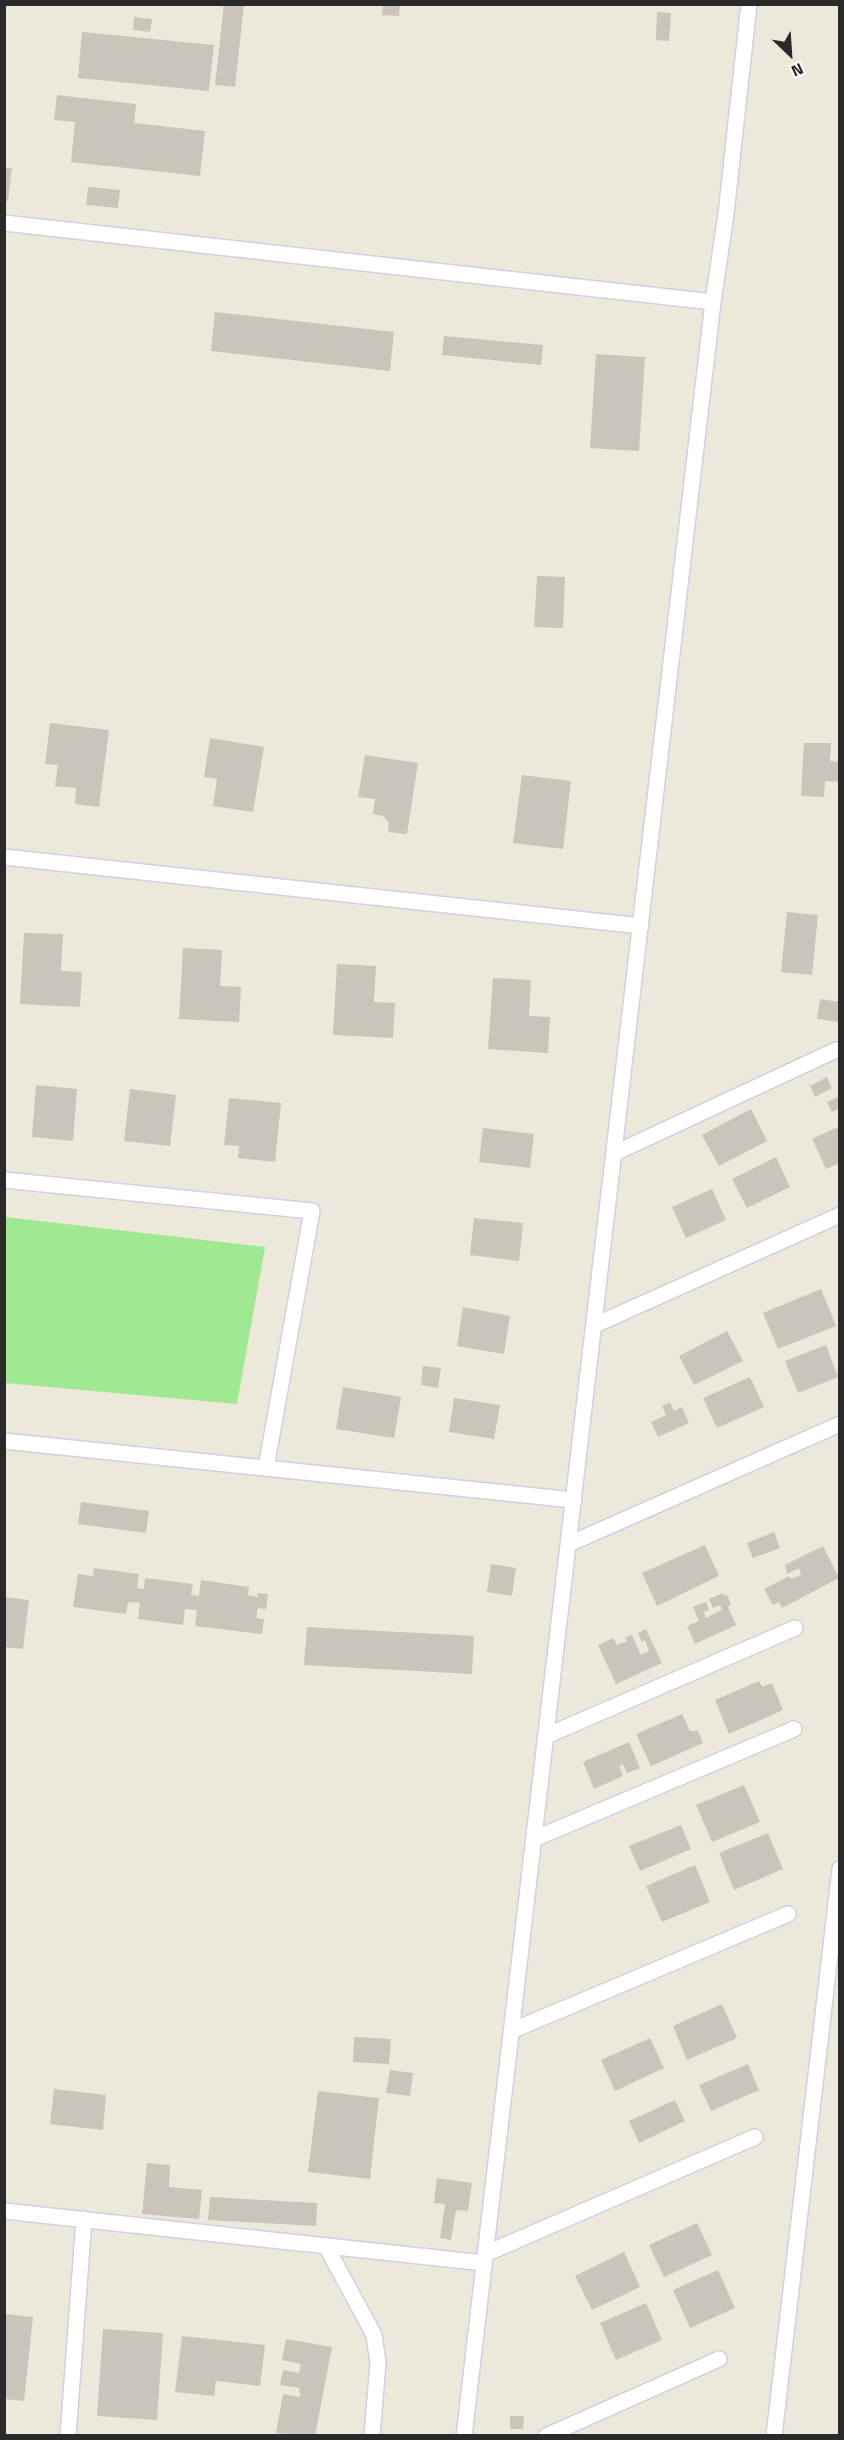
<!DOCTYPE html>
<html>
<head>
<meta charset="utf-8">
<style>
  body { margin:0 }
  #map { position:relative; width:844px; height:2440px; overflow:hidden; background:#ede9da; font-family:"Titillium Web",sans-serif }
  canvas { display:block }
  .frame { position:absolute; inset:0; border:6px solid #2a2a2a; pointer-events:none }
  .north { position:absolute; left:760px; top:24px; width:60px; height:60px; -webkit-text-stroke:4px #fff; paint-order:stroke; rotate:155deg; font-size:16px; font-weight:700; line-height:24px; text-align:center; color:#2a2a2a }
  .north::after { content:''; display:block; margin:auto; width:21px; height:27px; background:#2a2a2a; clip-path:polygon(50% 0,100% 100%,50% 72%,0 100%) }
</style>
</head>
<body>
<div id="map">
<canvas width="844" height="2440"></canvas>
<div class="frame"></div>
<div class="north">N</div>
</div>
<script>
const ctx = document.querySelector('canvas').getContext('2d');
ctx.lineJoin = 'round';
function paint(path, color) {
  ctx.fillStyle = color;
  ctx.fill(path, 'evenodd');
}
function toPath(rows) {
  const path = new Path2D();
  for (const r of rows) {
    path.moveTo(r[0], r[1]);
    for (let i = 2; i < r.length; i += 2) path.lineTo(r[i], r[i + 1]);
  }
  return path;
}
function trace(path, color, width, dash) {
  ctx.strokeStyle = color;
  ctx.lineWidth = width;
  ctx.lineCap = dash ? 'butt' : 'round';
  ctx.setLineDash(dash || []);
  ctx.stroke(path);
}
const green = toPath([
  [5,1217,265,1247,237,1404,5,1383]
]);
const building = toPath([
  [224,4,244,4,235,87,215,85],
  [383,4,400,4,399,16,382,15],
  [657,12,671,13,669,41,656,40],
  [134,17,152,19,150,32,133,30],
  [82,32,214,45,209,91,78,78],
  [57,95,136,104,134,123,205,131,200,176,71,162,75,122,54,120],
  [4,168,12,168,8,201,4,200],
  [88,187,120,190,118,208,86,205],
  [215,312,394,332,390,371,211,351],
  [444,336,543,345,541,365,442,355],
  [596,354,645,357,639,451,590,448],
  [537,576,565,577,563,628,534,627],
  [50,723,109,730,99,807,75,804,76,788,55,786,58,765,45,764],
  [210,738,264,747,253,812,213,806,217,779,204,777],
  [804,743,831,743,830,761,840,762,840,782,825,781,824,797,801,796],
  [365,755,418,763,407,834,388,832,389,823,383,816,373,814,375,799,358,797],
  [522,775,571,781,563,849,513,843],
  [787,912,818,915,812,975,781,972],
  [24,933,63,934,61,971,82,972,80,1007,20,1004],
  [183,948,222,950,220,986,241,987,239,1022,179,1019],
  [337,964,376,966,374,1002,395,1003,393,1038,333,1035],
  [493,978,531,980,529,1016,550,1017,548,1053,488,1049],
  [820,999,840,1002,839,1022,817,1019],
  [827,1077,832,1088,815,1097,810,1086],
  [36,1085,77,1089,73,1141,32,1137],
  [130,1089,176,1095,170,1146,124,1141],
  [840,1096,840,1108,832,1112,827,1102],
  [229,1098,281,1103,275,1162,238,1158,239,1146,224,1145],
  [751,1109,767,1141,719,1166,702,1135],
  [840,1126,840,1163,826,1169,812,1139],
  [483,1128,534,1134,530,1168,479,1162],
  [776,1157,790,1187,747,1208,732,1179],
  [712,1189,726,1220,686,1238,672,1207],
  [474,1218,523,1223,519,1261,470,1255],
  [821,1289,836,1326,778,1349,763,1313],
  [463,1307,510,1316,504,1354,457,1346],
  [727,1331,743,1361,694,1385,679,1356],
  [826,1345,838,1377,798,1393,785,1361],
  [423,1366,441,1368,438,1388,421,1385],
  [750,1377,764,1407,717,1428,703,1398],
  [343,1387,401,1397,394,1438,336,1429],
  [454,1398,500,1405,494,1439,449,1432],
  [670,1402,674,1411,682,1407,689,1423,658,1437,651,1422,666,1415,662,1406],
  [81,1502,149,1511,146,1533,78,1524],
  [774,1532,780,1548,753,1558,747,1543],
  [705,1545,719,1576,657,1606,642,1573],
  [823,1546,839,1578,782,1608,779,1602,773,1605,764,1589,789,1576,791,1579,801,1575,799,1568,787,1574,785,1565],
  [491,1564,516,1568,512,1596,487,1592],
  [94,1568,139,1574,137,1588,144,1589,145,1578,193,1584,191,1595,199,1596,201,1580,249,1587,248,1595,258,1597,257,1593,268,1594,266,1609,258,1608,256,1618,264,1619,262,1634,195,1626,197,1610,185,1609,183,1625,138,1619,140,1603,128,1602,126,1614,73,1607,78,1574,93,1576],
  [723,1593,724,1596,727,1595,731,1604,728,1607,736,1625,695,1644,687,1626,699,1621,693,1607,706,1602,709,1610,704,1612,706,1618,722,1610,720,1605,713,1608,709,1599],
  [4,1597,29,1600,23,1649,4,1647],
  [307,1627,474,1636,472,1674,304,1665],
  [646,1629,662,1663,616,1684,598,1645,613,1638,617,1645,627,1641,625,1638,632,1635,641,1655,649,1651,645,1640,642,1642,638,1633],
  [759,1681,762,1687,772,1683,783,1710,729,1734,715,1700],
  [682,1714,690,1731,698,1731,703,1743,651,1766,636,1734],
  [629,1742,640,1768,627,1773,623,1764,619,1766,623,1776,594,1789,583,1762],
  [744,1785,760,1822,712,1842,696,1805],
  [681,1825,691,1849,640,1871,629,1846],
  [768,1833,783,1869,734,1890,719,1853],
  [695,1865,710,1902,662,1922,646,1886],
  [722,2004,737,2038,687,2060,673,2026],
  [354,2037,391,2039,389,2064,353,2062],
  [650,2038,664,2068,615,2091,601,2060],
  [748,2064,759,2090,711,2111,699,2085],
  [390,2070,413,2073,410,2096,386,2093],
  [54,2089,106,2095,103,2130,50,2124],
  [318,2091,379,2098,370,2179,308,2172],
  [675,2100,685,2121,639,2143,629,2121],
  [147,2163,170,2165,169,2187,202,2190,199,2219,142,2214],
  [437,2178,472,2183,468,2211,456,2210,451,2240,440,2238,445,2204,434,2203],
  [210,2197,317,2203,316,2226,208,2220],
  [697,2223,712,2255,664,2277,649,2245],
  [624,2252,640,2287,592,2310,575,2276],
  [718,2270,735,2308,690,2328,673,2290],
  [646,2303,662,2340,616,2360,600,2323],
  [4,2314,33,2317,24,2401,4,2399],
  [103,2329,163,2333,157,2420,97,2416],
  [182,2336,265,2345,260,2386,216,2381,214,2396,175,2392],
  [286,2339,332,2347,315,2436,276,2433,283,2394,300,2397,299,2388,280,2385,283,2370,299,2373,301,2364,282,2360],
  [510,2416,524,2416,523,2429,510,2429]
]);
const street = toPath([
  [4,223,713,302],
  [4,857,641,926],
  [615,1153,836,1050],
  [4,1180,312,1211,266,1468],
  [595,1325,840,1215],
  [4,1441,574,1500],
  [569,1544,840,1424],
  [546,1736,795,1628],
  [534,1839,794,1729],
  [511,2031,788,1914],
  [4,2211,484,2263],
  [326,2246,374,2335,378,2363,372,2436],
  [485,2254,755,2137],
  [68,2436,84,2219],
  [464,2436,713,302,726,214,749,4],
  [546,2436,719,2359],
  [774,2436,840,1869]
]);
paint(green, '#a0e892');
paint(building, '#c8c5ba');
trace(street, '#d0d0e4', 18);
trace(street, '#fff', 15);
</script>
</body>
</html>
